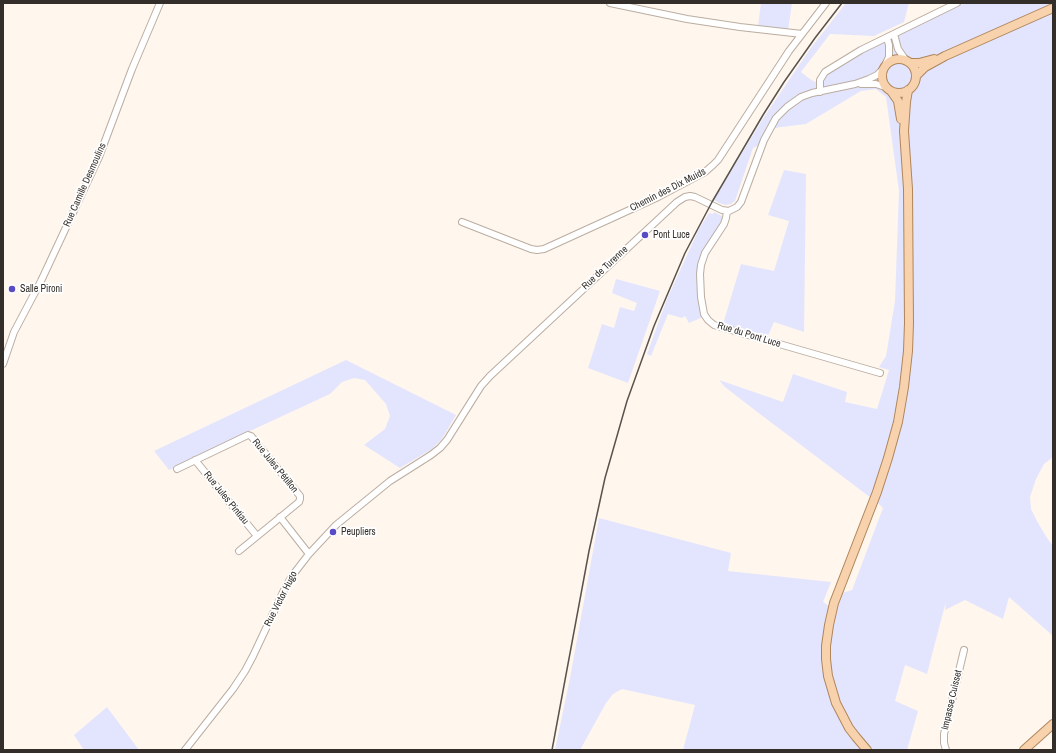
<!DOCTYPE html>
<html>
<head>
<meta charset="utf-8">
<style>
  body { margin:0 }
  #map { position:relative; width:1056px; height:753px; overflow:hidden; background:#fff6ee; font-family:"Archivo Narrow",sans-serif }
  canvas { display:block }
  .frame { position:absolute; inset:0; border:4px solid #332e29; pointer-events:none }
</style>
</head>
<body>
<div id="map">
<canvas width="1056" height="753"></canvas>
<div class="frame"></div>
</div>
<script>
const ctx = document.querySelector('canvas').getContext('2d');
ctx.lineJoin = 'round';
function paint(path, color) {
  ctx.fillStyle = color;
  ctx.fill(path, 'evenodd');
}
function toPath(rows) {
  const path = new Path2D();
  for (const r of rows) {
    if (r.length === 3) {
      path.moveTo(r[0] + r[2], r[1]);
      path.arc(r[0], r[1], r[2], 0, 2 * Math.PI);
      continue;
    }
    path.moveTo(r[0], r[1]);
    for (let i = 2; i < r.length; i += 2) path.lineTo(r[i], r[i + 1]);
  }
  return path;
}
function trace(path, color, width, dash) {
  ctx.strokeStyle = color;
  ctx.lineWidth = width;
  ctx.lineCap = dash ? 'butt' : 'round';
  ctx.setLineDash(dash || []);
  ctx.stroke(path);
}
function drawText(font, color, halo, rows, align = 'center') {
  ctx.font = font + ' "Archivo Narrow",sans-serif';
  ctx.lineWidth = 3.5;
  ctx.setLineDash([]);
  ctx.textBaseline = 'middle';
  ctx.strokeStyle = halo;
  ctx.fillStyle = color;
  for (const [text, x, y, turn = 0] of rows) {
    ctx.save();
    ctx.translate(x, y);
    ctx.rotate((+turn || 0) * Math.PI / 180);
    ctx.textAlign = isNaN(turn) ? turn : align;
    if (halo) ctx.strokeText(text, 0, 0);
    ctx.fillText(text, 0, 0);
    ctx.restore();
  }
}
const green = toPath([
  [761,3,792,3,788,30,758,26],
  [846,3,909,3,904,22,874,36,830,34,801,72,810,79,815,82,860,54,964,3,1053,3,1053,457,1044,464,1036,479,1030,497,1031,509,1038,523,1047,538,1053,546,1053,636,1009,597,1003,619,965,600,945,610,946,601,927,674,905,665,895,701,918,711,907,750,872,750,864,741,847,720,834,689,830,662,830,635,842,593,852,590,883,508,879,504,756,411,725,387,719,380,783,402,793,374,847,392,845,402,877,409,889,370,879,367,886,356,895,301,899,191,886,97,876,89,861,91,806,124,774,128,767,126,759,145,753,148,735,201,731,204,725,205,719,203,714,200,762,120,810,49],
  [784,170,806,174,804,332,774,322,767,338,723,324,741,264,774,271,789,221,768,215],
  [714,212,722,216,722,221,705,247,700,262,703,317,689,323,685,316,682,318,668,314,651,356,647,354,667,299,699,229,709,213,713,214],
  [616,279,660,291,628,383,588,368,602,324,614,328,620,307,634,311,637,303,612,293],
  [346,360,456,415,442,439,432,449,400,468,364,445,385,429,390,416,386,404,365,380,354,378,342,382,330,394,250,431,169,470,154,451],
  [599,518,731,553,728,571,831,582,823,602,829,606,824,634,828,686,863,750,683,750,695,705,622,689,613,694,606,703,580,750,555,750,570,678],
  [107,707,139,750,84,750,74,735]
]);
const minor = toPath([
  [610,3,687,19,740,27,802,34],
  [894,34,898,49,905,59],
  [886,63,889,57,889,45,887,38],
  [861,84,876,84,885,87],
  [820,92,820,80,825,72,861,50,957,3],
  [727,211,726,218,724,224,705,253,701,265,700,274,701,297,704,314,708,320,714,325,755,337,880,373],
  [462,222,531,249,537,250,544,249,658,197,705,172,713,165,718,160,789,51,826,3],
  [3,364,14,332,41,281,99,157,132,69,160,3],
  [195,460,257,536],
  [177,469,248,435,251,436,300,496,300,499,299,502,239,551],
  [280,517,309,554],
  [185,750,233,689,245,671,253,656,285,588,292,576,309,554,336,525,390,481,431,455,440,448,447,440,481,386,490,376,677,202,685,197,690,196,695,197,722,210,729,211,737,207,741,202,764,140,776,118,787,107,801,97,812,93,855,84,869,79,877,75,882,70],
  [946,750,944,743,944,734,964,650]
]);
const major = toPath([
  [899,76,17],
  [911,63,919,63,934,59],
  [916,76,925,67,945,56,1053,8],
  [891,91,898,101,901,119],
  [867,750,856,737,849,728,836,703,828,676,826,659,826,646,829,625,834,603,877,492,888,458,898,422,904,387,908,351,909,323,908,189,904,131,906,102,908,90],
  [1024,750,1053,724]
]);
const rail = toPath([
  [552,750,589,551,605,478,627,401,654,326,685,253,712,202,763,115,784,82,815,38,842,3]
]);
const markers = [
  [645,235,4,"#594bc3"],
  [12,289,4,"#594bc3"],
  [333,532,4,"#594bc3"]
];
const streetNames = [
  ["Rue Camille Desmoulins",85,185,-66],
  ["Chemin des Dix Muids",668,190,-27],
  ["Rue de Turenne",605,268,-43],
  ["Rue du Pont Luce",749,335,17],
  ["Rue Jules Pétillon",275,466,51],
  ["Rue Jules Pintiau",226,498,51],
  ["Rue Victor Hugo",281,599,-63],
  ["Impasse Cuisset",952,700,-77]
];
const poiNames = [
  ["Pont Luce",653,235],
  ["Salle Pironi",20,289],
  ["Peupliers",341,532]
];
paint(green, '#e3e5fe');
trace(minor, '#bbada1', 8);
trace(major, '#af855b', 10);
trace(minor, '#fff', 6);
trace(major, '#f7d2ad', 8);
trace(rail, '#59534d', 1.5);
for (const [x, y, r, color] of markers) {
  const dot = new Path2D();
  dot.arc(x, y, r, 0, 2 * Math.PI);
  ctx.fillStyle = color;
  ctx.fill(dot);
  trace(dot, '#fff', 1.5);
}
drawText('10px', '#332e29', '#fff', streetNames);
drawText('10px', '#332e29', '#fff', poiNames, 'left');
</script>
</body>
</html>
